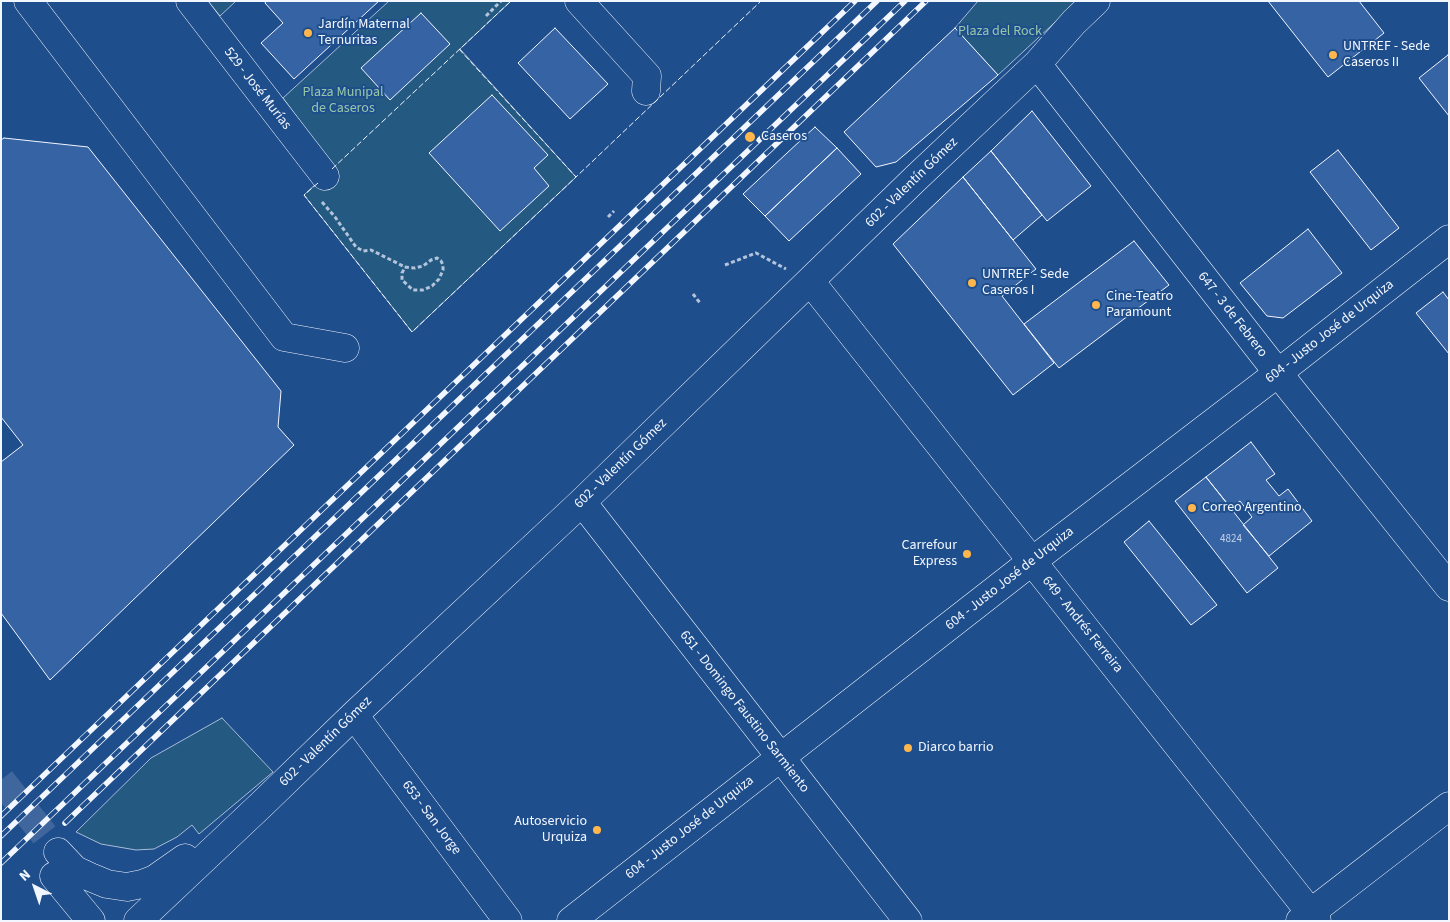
<!DOCTYPE html>
<html>
<head>
<meta charset="utf-8">
<style>
  body { margin:0 }
  #map { position:relative; width:1450px; height:922px; overflow:hidden; background:#1f4e8c; font-family:"Source Sans 3",sans-serif }
  canvas { display:block }
  .frame { position:absolute; inset:0; border:2px solid #f2f6ff; pointer-events:none }
  .north { position:absolute; left:10px; top:862px; width:50px; height:50px; -webkit-text-stroke:4px #1f4e8c; paint-order:stroke; rotate:319deg; font-size:14px; font-weight:700; line-height:20px; text-align:center; color:#f2f6ff }
  .north::after { content:''; display:block; margin:auto; width:18px; height:22px; background:#f2f6ff; clip-path:polygon(50% 0,100% 100%,50% 72%,0 100%) }
</style>
</head>
<body>
<div id="map">
<canvas width="1450" height="922"></canvas>
<div class="frame"></div>
<div class="north">N</div>
</div>
<script>
const ctx = document.querySelector('canvas').getContext('2d');
ctx.lineJoin = 'round';
function paint(path, color) {
  ctx.fillStyle = color;
  ctx.fill(path, 'evenodd');
}
function toPath(rows) {
  const path = new Path2D();
  for (const r of rows) {
    path.moveTo(r[0], r[1]);
    for (let i = 2; i < r.length; i += 2) path.lineTo(r[i], r[i + 1]);
  }
  return path;
}
function trace(path, color, width, dash) {
  ctx.strokeStyle = color;
  ctx.lineWidth = width;
  ctx.lineCap = dash ? 'butt' : 'round';
  ctx.setLineDash(dash || []);
  ctx.stroke(path);
}
function drawText(font, color, halo, rows, align = 'center') {
  ctx.font = font + ' "Source Sans 3",sans-serif';
  ctx.lineWidth = 4;
  ctx.setLineDash([]);
  ctx.textBaseline = 'middle';
  ctx.strokeStyle = halo;
  ctx.fillStyle = color;
  for (const [text, x, y, turn = 0] of rows) {
    ctx.save();
    ctx.translate(x, y);
    ctx.rotate((+turn || 0) * Math.PI / 180);
    ctx.textAlign = isNaN(turn) ? turn : align;
    if (halo) ctx.strokeText(text, 0, 0);
    ctx.fillText(text, 0, 0);
    ctx.restore();
  }
}
const green = toPath([
  [208,1,236,1,220,16,208,1],
  [389,1,511,1,460,49,576,177,412,332,304,195,334,167,283,98,389,1],
  [978,1,1078,1,998,75,955,28,978,1],
  [222,718,273,772,199,834,192,825,177,837,154,849,136,850,101,844,76,832,151,758,222,718]
]);
const building = toPath([
  [266,1,379,1,294,79,261,43,283,23,265,3,266,1],
  [1268,1,1359,1,1384,33,1328,77,1268,1],
  [421,13,450,44,390,100,361,68,421,13],
  [555,28,608,84,570,119,518,63,555,28],
  [955,28,998,75,896,162,876,167,844,132,955,28],
  [1448,55,1449,56,1449,116,1419,78,1448,55],
  [492,95,548,155,534,168,549,186,500,231,429,153,492,95],
  [1032,111,1091,186,1047,221,991,151,1032,111],
  [815,127,837,148,765,216,743,194,815,127],
  [4,138,88,147,281,391,278,427,294,445,50,680,1,613,1,462,23,445,1,417,1,140,4,138],
  [837,148,861,174,789,241,765,216,837,148],
  [1338,150,1399,228,1371,250,1310,172,1338,150],
  [991,151,1042,215,1013,240,963,177,991,151],
  [963,177,1036,269,1002,296,1054,363,1013,395,893,244,963,177],
  [1308,229,1342,273,1283,318,1267,316,1240,283,1308,229],
  [1134,241,1169,285,1059,368,1024,324,1134,241],
  [1443,292,1449,300,1449,354,1416,313,1443,292],
  [1251,442,1275,474,1266,480,1279,496,1288,489,1312,521,1269,556,1243,525,1252,517,1240,501,1231,508,1206,477,1251,442],
  [1206,477,1278,568,1247,593,1175,501,1206,477],
  [1149,521,1217,605,1191,625,1124,542,1149,521]
]);
const minorTunnel = toPath([
  [1,780,58,852]
]);
const path = toPath([
  [486,16,501,1],
  [322,202,335,217,356,247,363,251,371,250,405,267,415,268,423,266,431,260,437,258,441,261,443,265,443,270,439,279,432,286,423,290,413,290,402,280,402,273,405,267],
  [608,217,614,211],
  [725,265,756,253,786,269],
  [693,294,700,303]
]);
const minor = toPath([
  [28,1,284,337,345,348],
  [190,1,325,176],
  [579,1,647,76,646,91],
  [1037,64,1278,373,1449,587],
  [810,281,1317,921],
  [582,502,908,921],
  [354,715,508,921],
  [58,852,75,870,90,877,107,884,127,887,142,884,155,879,185,858],
  [54,876,91,921],
  [138,921,262,804,354,715,582,502,916,178,1037,64,1074,22,1096,1],
  [1300,921,1449,806]
]);
const major = toPath([
  [571,921,1031,562,1278,373,1449,239]
]);
const rail = toPath([
  [1,816,855,1],
  [65,823,926,1],
  [1,836,877,1],
  [1,863,905,1]
]);
const fence = toPath([
  [459,49,576,177,761,1],
  [332,169,511,1],
  [318,183,304,195,412,332,576,177]
]);
const markers = [
  [308,33,5,"#ffb74d"],
  [1333,55,5,"#ffb74d"],
  [750,137,6,"#ffb74d"],
  [972,283,5,"#ffb74d"],
  [1096,305,5,"#ffb74d"],
  [1192,508,5,"#ffb74d"],
  [967,554,5,"#ffb74d"],
  [908,748,5,"#ffb74d"],
  [597,830,5,"#ffb74d"]
];
const numberNames = [
  ["4824",1231,540]
];
const poiNames = [
  ["Jardín Maternal",318,25],
  ["Ternuritas",318,41],
  ["UNTREF - Sede",1343,47],
  ["Caseros II",1343,63],
  ["Caseros",761,137],
  ["UNTREF - Sede",982,275],
  ["Caseros I",982,291],
  ["Cine-Teatro",1106,297],
  ["Paramount",1106,313],
  ["Correo Argentino",1202,508],
  ["Carrefour",957,546,"right"],
  ["Express",957,562,"right"],
  ["Diarco barrio",918,748],
  ["Autoservicio",587,822,"right"],
  ["Urquiza",587,838,"right"]
];
const parkNames = [
  ["Plaza del Rock",1000,32],
  ["Plaza Munipal",343,93],
  ["de Caseros",343,109]
];
const streetNames = [
  ["529 - José Murías",257,89,52],
  ["602 - Valentín Gómez",912,183,-44],
  ["647 - 3 de Febrero",1232,315,52],
  ["604 - Justo José de Urquiza",1330,332,-38],
  ["602 - Valentín Gómez",621,464,-44],
  ["604 - Justo José de Urquiza",1010,579,-38],
  ["649 - Andrés Ferreira",1082,625,51],
  ["651 - Domingo Faustino Sarmiento",744,712,52],
  ["602 - Valentín Gómez",326,742,-44],
  ["653 - San Jorge",431,818,53],
  ["604 - Justo José de Urquiza",690,828,-38]
];
paint(green, '#245a82');
trace(green, '#a8bbd7', 1);
paint(building, '#3563a3');
trace(building, '#f2f6ff', 1);
trace(minorTunnel, '#3f679d', 28, [28, 14]);
trace(minor, '#f2f6ff', 29);
trace(major, '#f2f6ff', 29);
trace(path, '#b3c4dc', 3, [4, 2.5]);
trace(minor, '#1f4e8c', 28);
trace(major, '#1f4e8c', 28);
trace(rail, '#f2f6ff', 5.5);
trace(rail, '#1f4e8c', 4, [11]);
trace(fence, '#f2f6ff', 1, [6, 2.5]);
for (const [x, y, r, color] of markers) {
  const dot = new Path2D();
  dot.arc(x, y, r, 0, 2 * Math.PI);
  ctx.fillStyle = color;
  ctx.fill(dot);
  trace(dot, '#1f4e8c', 2);
}
drawText('11px', '#c3d1e8', null, numberNames);
drawText('14px', '#f2f6ff', '#1f4e8c', poiNames, 'left');
drawText('14px', '#97c8a6', '#1f4e8c', parkNames);
drawText('14px', '#f2f6ff', '#1f4e8c', streetNames);
</script>
</body>
</html>
